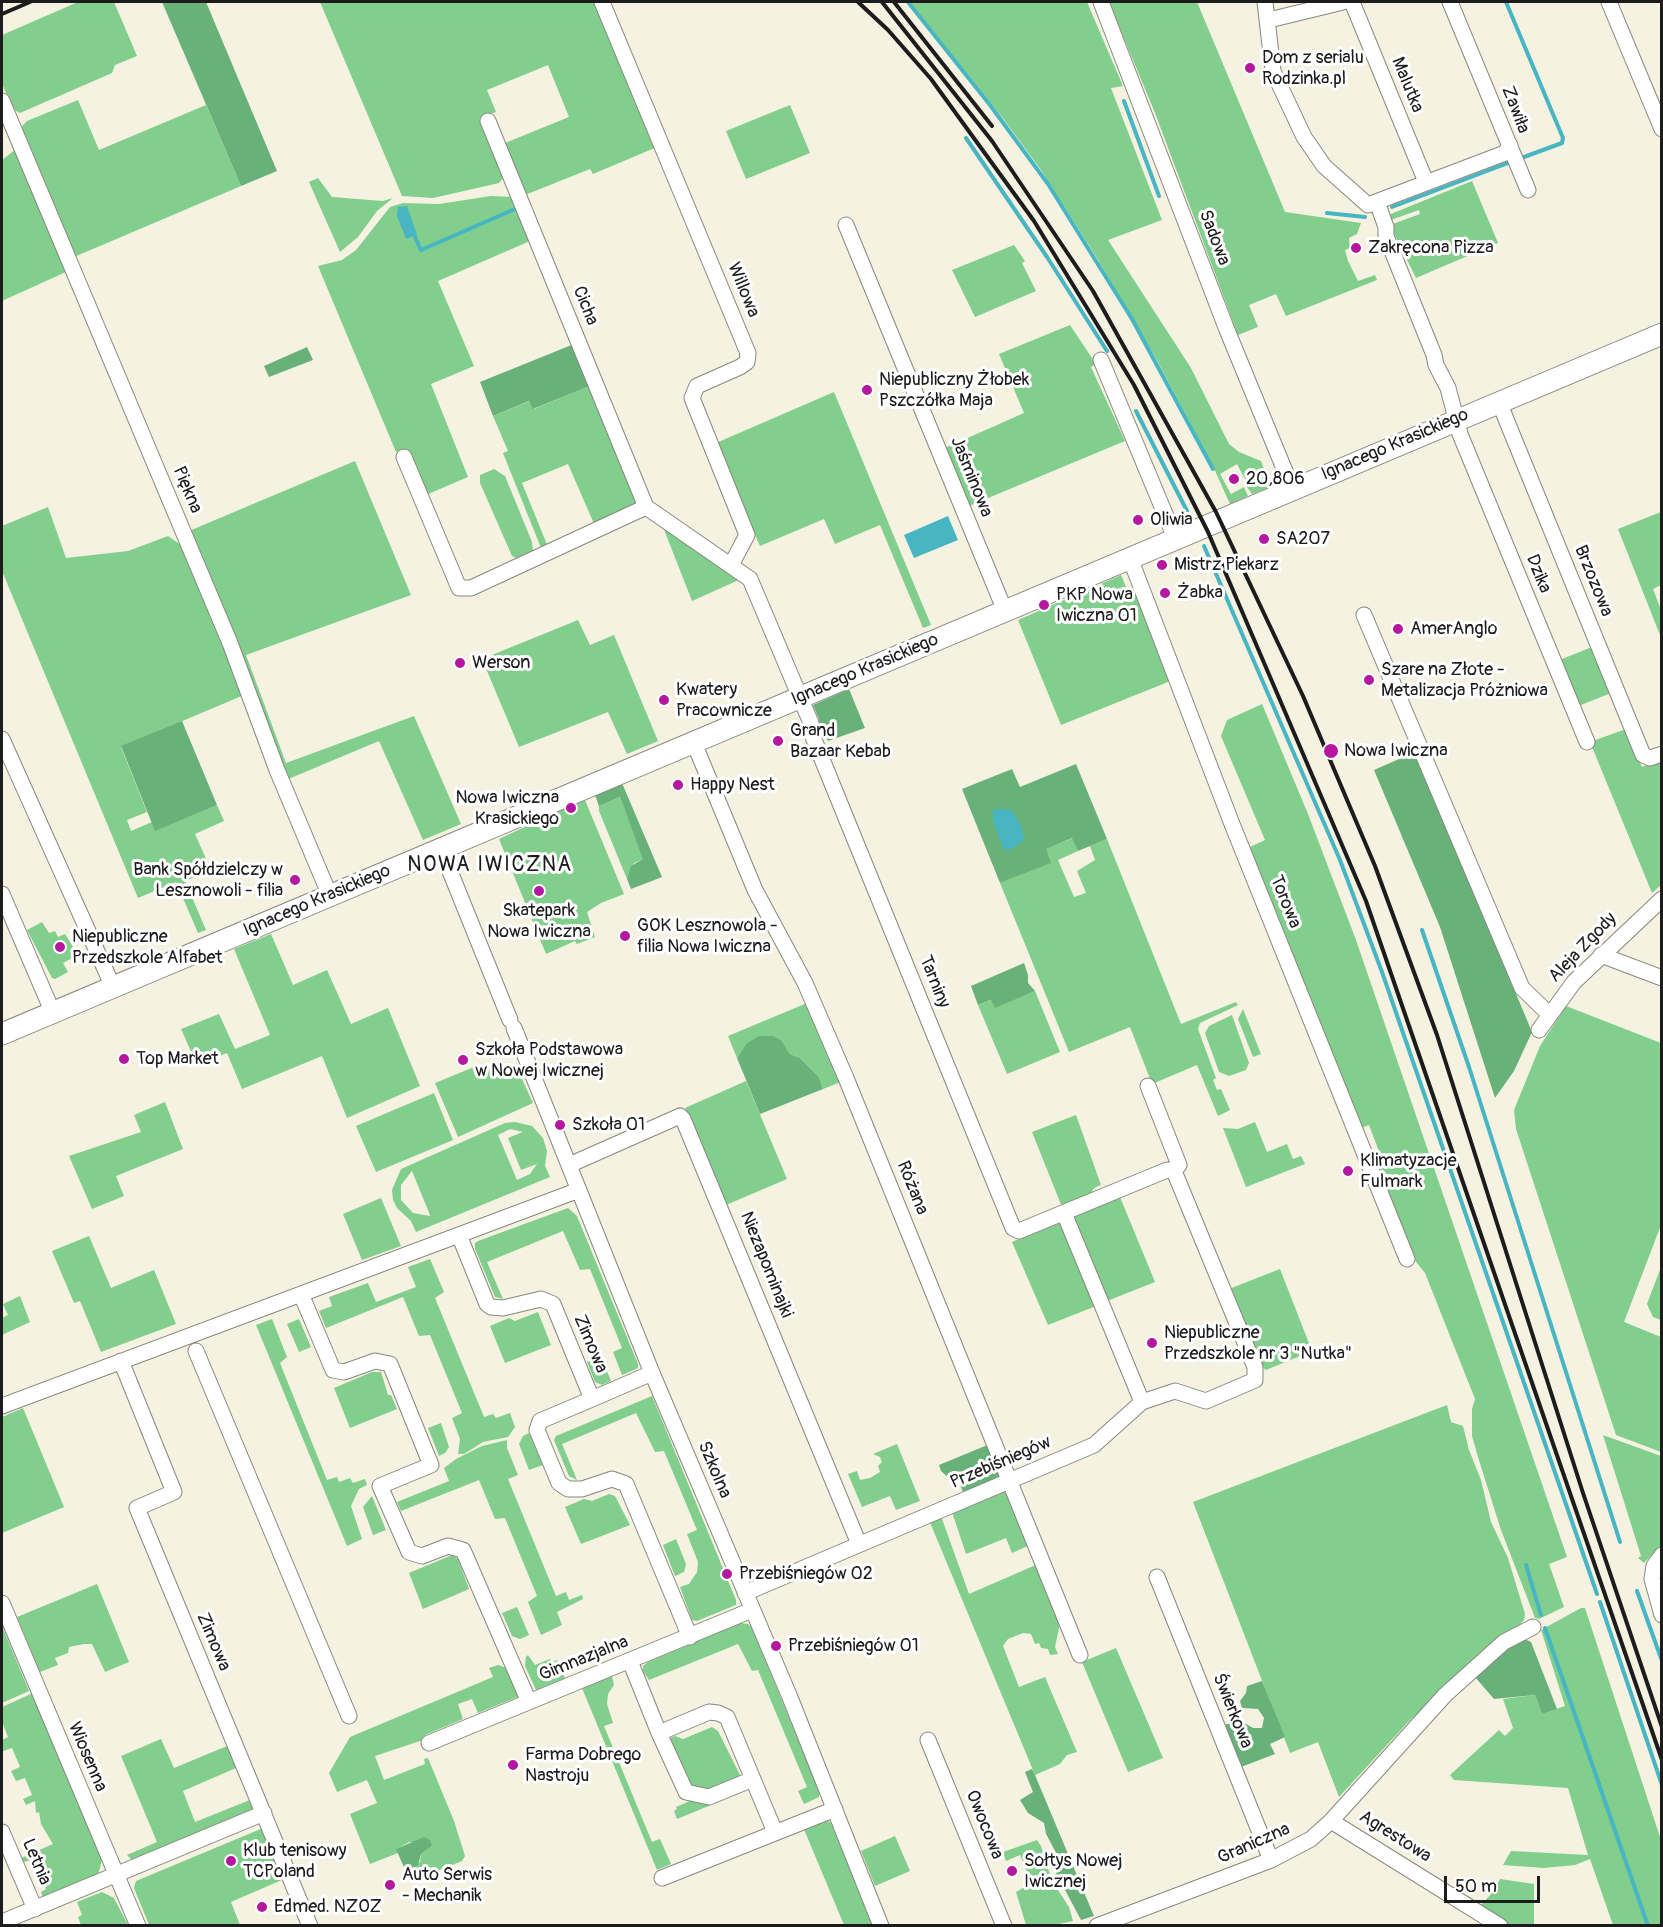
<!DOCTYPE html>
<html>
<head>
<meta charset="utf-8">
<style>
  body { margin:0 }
  #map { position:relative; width:1663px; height:1927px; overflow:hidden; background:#f5f2e2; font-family:Pangolin,sans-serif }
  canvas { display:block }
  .frame { position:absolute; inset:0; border:3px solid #1c1c1c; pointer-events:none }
  .scale { position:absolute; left:1444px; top:1876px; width:96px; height:27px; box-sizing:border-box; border:3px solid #1c1c1c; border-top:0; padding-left:8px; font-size:18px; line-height:21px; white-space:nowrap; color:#1c1c1c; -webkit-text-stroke:4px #fff; paint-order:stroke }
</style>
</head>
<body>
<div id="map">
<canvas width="1663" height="1927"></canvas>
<div class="frame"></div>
<div class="scale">50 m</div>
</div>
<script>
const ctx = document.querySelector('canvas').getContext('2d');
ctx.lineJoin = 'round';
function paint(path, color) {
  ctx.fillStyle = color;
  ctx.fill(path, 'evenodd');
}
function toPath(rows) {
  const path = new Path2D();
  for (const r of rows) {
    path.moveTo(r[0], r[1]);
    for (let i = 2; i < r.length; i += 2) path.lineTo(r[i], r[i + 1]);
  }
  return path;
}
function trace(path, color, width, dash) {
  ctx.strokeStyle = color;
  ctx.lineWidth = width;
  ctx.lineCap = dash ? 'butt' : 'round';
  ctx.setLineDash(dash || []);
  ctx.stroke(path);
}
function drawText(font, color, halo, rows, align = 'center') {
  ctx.font = font + ' Pangolin,sans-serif';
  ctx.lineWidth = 6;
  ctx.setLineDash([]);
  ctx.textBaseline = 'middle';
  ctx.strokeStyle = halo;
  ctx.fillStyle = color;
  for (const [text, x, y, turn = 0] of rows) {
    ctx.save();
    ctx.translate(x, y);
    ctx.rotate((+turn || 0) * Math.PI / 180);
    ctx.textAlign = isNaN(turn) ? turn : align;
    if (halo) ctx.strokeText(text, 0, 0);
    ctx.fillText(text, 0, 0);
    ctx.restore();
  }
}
const green = toPath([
  [78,2,114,2,137,56,115,65,112,73,20,113,12,109,2,83,2,35],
  [320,2,596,2,657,147,593,174,590,169,525,195,505,143,569,117,548,65,487,90,496,112,483,116,504,177,499,183,433,198,402,196],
  [910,2,1087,2,1123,86,1111,88,1162,220,1108,240,1191,368,1229,444,1239,452,1261,461,1268,480,1272,479,1268,488,1252,494,1246,486,1248,485,1237,464,1220,474,1231,494,1244,487,1248,496,1230,504,1212,464,1158,362,1095,255,1041,170,1002,117],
  [1109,2,1197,2,1285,212,1361,223,1357,234,1349,238,1350,248,1345,250,1348,261,1358,281,1375,275,1377,280,1286,316,1276,294,1249,305,1258,327,1238,335,1155,113],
  [78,100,99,150,206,105,241,186,74,257,22,135,22,126,27,121],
  [790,105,810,153,746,179,726,131],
  [16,149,68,271,2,301,2,160],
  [318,178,332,197,383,201,393,198,377,211,358,237,340,252,309,182],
  [1472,181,1498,243,1416,278,1390,225,1420,214,1419,210,1388,221,1386,216],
  [491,196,512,197,530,241,438,281,474,366,431,384,468,477,426,495,407,449,396,452,318,266,342,260,356,250,390,207,403,203,439,204],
  [1014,245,1025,261,1022,263,1036,291,975,317,952,270],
  [1070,325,1096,364,1091,367,1125,441,969,506,945,448,1024,413,999,354],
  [590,386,639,504,595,526,568,464,522,483,548,547,541,548,503,453,508,451,493,416,530,401,534,409],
  [834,392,893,534,931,625,923,628,880,525,835,544,824,519,760,546,716,443],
  [355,461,411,595,246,655,286,763,414,716,461,824,423,840,379,741,286,780,263,709,189,531],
  [494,469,505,476,532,542,533,551,516,558,512,556,480,483,480,475],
  [48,507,66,558,128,551,168,536,181,545,244,695,121,747,147,812,127,820,131,831,152,822,156,830,217,805,224,821,195,834,211,870,185,881,206,930,198,933,176,882,138,898,2,571,2,526],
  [1661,512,1661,585,1653,589,1661,610,1660,635,1618,529],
  [663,527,741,579,692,601],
  [1121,575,1130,596,1138,593,1169,670,1168,682,1061,725,1018,620],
  [578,620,590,645,614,635,658,741,627,754,608,712,519,747,482,659],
  [1592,647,1611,693,1576,707,1557,661],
  [1262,704,1308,814,1356,940,1567,1557,1549,1564,1564,1607,1539,1619,1535,1618,1501,1530,1478,1457,1472,1436,1472,1409,1475,1399,1425,1273,1413,1258,1376,1166,1383,1162,1369,1125,1361,1128,1248,848,1265,840,1221,736,1227,720],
  [1626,729,1642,767,1661,759,1661,885,1652,893,1590,742],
  [620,797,644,859,634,863,627,879,599,811,599,806],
  [585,800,624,894,601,903,587,912,595,937,577,944,575,941,546,954,499,839,565,808,567,813,576,809,575,804],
  [1073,838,1078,851,1058,860,1074,897,1086,893,1077,871,1095,860,1090,846,1107,839,1181,1024,1236,1002,1238,1005,1200,1023,1198,1029,1216,1078,1213,1080,1217,1090,1221,1089,1230,1110,1218,1116,1197,1065,1152,1084,1130,1027,1069,1052,1000,883,1050,863,1045,849],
  [42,922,49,933,55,931,58,937,65,934,78,955,63,963,68,972,55,979,52,978,27,930],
  [271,934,293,985,327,970,351,1024,388,1008,420,1086,347,1118,322,1056,242,1089,227,1053,197,1065,181,1029,219,1014,235,1049,270,1035,234,949],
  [1035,991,1060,1052,1007,1074,978,1005,992,1000,995,1007],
  [807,1003,841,1082,823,1089,819,1077,800,1058,790,1054,782,1041,746,1044,737,1058,728,1036],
  [1566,1006,1661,1043,1661,1225,1624,1322,1661,1337,1661,1452,1616,1435,1516,1129,1514,1110,1540,1046],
  [1243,1009,1261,1054,1253,1057,1238,1019],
  [1232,1015,1249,1063,1246,1070,1229,1076,1219,1072,1205,1033,1209,1026],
  [479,1065,493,1067,498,1076,517,1068,533,1103,458,1137,435,1083],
  [746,1081,787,1179,726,1205,685,1108],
  [434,1093,453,1140,376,1172,356,1126],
  [165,1102,183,1149,116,1176,124,1196,92,1209,69,1156,141,1132,134,1115],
  [1076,1115,1101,1185,1094,1188,1090,1195,1062,1207,1032,1132],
  [515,1122,532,1126,543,1138,547,1151,545,1166,550,1177,416,1232,411,1221,397,1208,393,1200,392,1190,401,1169,505,1123],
  [510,1129,523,1132,508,1138,521,1170,537,1164,530,1174,517,1180,498,1135],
  [412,1171,430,1215,430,1216,413,1213,401,1200,401,1185],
  [1255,1122,1267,1152,1287,1144,1293,1159,1301,1156,1305,1164,1246,1187,1223,1128,1238,1129],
  [1120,1197,1155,1282,1107,1301,1072,1217],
  [381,1198,401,1246,362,1260,343,1214],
  [568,1208,577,1216,638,1364,638,1368,622,1375,613,1352,622,1348,590,1269,580,1270,563,1231,487,1262,503,1299,495,1297,475,1249,475,1243,478,1241],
  [1062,1221,1096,1306,1048,1325,1012,1242],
  [89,1236,111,1288,154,1270,176,1324,101,1352,80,1301,74,1303,52,1251],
  [430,1259,444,1292,435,1298,484,1417,493,1414,496,1418,510,1413,515,1427,508,1437,483,1442,464,1454,458,1454,460,1439,452,1418,462,1413,430,1335,419,1336,403,1297,326,1328,319,1311,332,1306,329,1297,368,1283,376,1302,416,1287,408,1267],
  [1661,1267,1662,1320,1661,1320,1653,1317,1647,1304],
  [1280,1269,1312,1351,1266,1370,1262,1367,1229,1289],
  [20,1296,30,1322,2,1335,2,1318,8,1315,3,1304],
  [538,1312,551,1345,505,1363,490,1326,509,1318,515,1321],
  [272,1319,287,1357,280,1363,327,1480,337,1477,339,1482,350,1478,353,1483,365,1479,367,1485,359,1489,351,1506,362,1539,347,1546,256,1325],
  [299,1319,311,1347,299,1352,287,1324],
  [601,1357,611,1381,602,1385,595,1382,587,1362],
  [372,1372,381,1372,388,1395,391,1395,397,1409,350,1428,334,1388],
  [652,1396,736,1600,736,1605,697,1621,692,1620,680,1587,689,1584,697,1572,698,1562,687,1534,697,1530,664,1451,655,1452,636,1413,562,1444,577,1480,569,1476,554,1440,556,1436],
  [1447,1405,1451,1422,1463,1426,1469,1450,1481,1480,1491,1522,1508,1558,1525,1614,1524,1620,1518,1627,1506,1633,1410,1720,1339,1797,1318,1742,1290,1753,1193,1502],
  [23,1408,64,1507,2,1533,2,1417],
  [441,1423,449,1447,445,1453,439,1456,428,1428],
  [529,1433,543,1465,529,1470,519,1444,523,1436],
  [1603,1435,1661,1456,1661,1545,1644,1563,1638,1558,1641,1556],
  [507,1440,507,1448,518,1475,508,1479,556,1596,566,1592,569,1600,582,1595,583,1599,557,1612,562,1625,541,1635,528,1602,537,1596,505,1518,495,1519,479,1480,401,1511,397,1502,449,1481,444,1468,456,1459,482,1446],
  [897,1444,920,1501,896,1510,890,1496,862,1507,848,1474,857,1471,860,1480,870,1478,880,1472,878,1466,882,1462,880,1457,873,1454],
  [1004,1488,1030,1545,1012,1553,1006,1538,966,1554,952,1512],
  [609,1494,615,1496,630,1525,581,1544,565,1507,584,1499,592,1501],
  [372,1496,386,1530,373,1535,363,1507],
  [941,1516,969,1594,1038,1564,1060,1623,1055,1647,1058,1654,1050,1655,1048,1649,1041,1648,1039,1643,1035,1644,1031,1634,1023,1633,1008,1639,1003,1646,1019,1687,1045,1677,1077,1752,1067,1755,1060,1764,1035,1775,929,1520],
  [676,1539,686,1564,684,1572,675,1576,663,1545],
  [452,1555,458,1559,469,1589,423,1609,409,1573],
  [97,1584,129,1662,105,1672,92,1644,84,1644,69,1647,68,1653,55,1658,58,1665,40,1672,17,1617],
  [517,1607,529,1635,520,1639,512,1636,502,1613],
  [1581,1608,1585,1608,1661,1840,1661,1925,1613,1925,1590,1859,1575,1865,1544,1868,1503,1865,1511,1851,1588,1855,1568,1788,1454,1780,1450,1775,1499,1730,1505,1736,1513,1728,1503,1699,1535,1695,1542,1714,1565,1706,1541,1630],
  [740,1623,748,1624,752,1628,819,1791,819,1797,804,1804,798,1791,807,1787,758,1670,752,1671,738,1644,649,1680,643,1671,643,1666,648,1662],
  [2,1626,29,1691,2,1703],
  [1116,1648,1163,1758,1128,1772,1082,1662],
  [528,1655,535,1665,550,1659,552,1663,557,1660,565,1678,536,1690,525,1666,526,1657],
  [498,1665,507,1668,520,1696,478,1713,472,1699,458,1704,463,1719,425,1735,426,1739,375,1756,384,1780,425,1764,424,1759,428,1758,454,1821,465,1856,462,1861,410,1882,406,1872,420,1862,421,1854,432,1846,409,1842,397,1849,398,1853,370,1864,350,1814,377,1803,367,1780,337,1792,329,1773,350,1737,493,1677,489,1668],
  [612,1676,614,1685,608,1694,607,1704,613,1723,604,1726,652,1842,660,1839,671,1864,657,1870,582,1688],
  [33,1693,102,1860,98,1875,43,1898,41,1892,46,1889,34,1859,24,1862,21,1858,53,1844,41,1824,39,1812,36,1813,35,1801,26,1805,23,1799,32,1795,25,1778,16,1781,11,1771,20,1767,12,1748,3,1751,2,1747,2,1740,8,1737,2,1722,2,1707],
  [712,1727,718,1731,741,1777,705,1792,689,1789,666,1740,675,1736,683,1739],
  [161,1739,174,1768,227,1746,236,1768,183,1791,195,1822,250,1800,251,1795,255,1811,133,1861,127,1855,157,1842,121,1756],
  [743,1789,745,1791,677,1819,674,1811,677,1809,676,1807,692,1800],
  [825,1819,831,1823,873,1925,844,1925,803,1827],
  [263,1828,284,1879,231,1902,240,1925,149,1925,134,1888,136,1881],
  [895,1836,910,1871,875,1886,861,1851],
  [1037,1840,1041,1846,1052,1881,1069,1907,1073,1921,1054,1925,1026,1925,1016,1892,1028,1885,1026,1881,1030,1879,1020,1855,1006,1861,1003,1852],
  [1500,1879,1534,1884,1534,1925,1505,1925,1479,1907,1493,1892],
  [102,1892,114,1898,128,1925,81,1925,78,1917,82,1915,77,1902]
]);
const forest = toPath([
  [162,2,206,2,277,171,241,186],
  [574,344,590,386,533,409,529,401,493,416,480,382],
  [307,347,313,360,269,377,264,366],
  [849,689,865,728,828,741,823,731,820,731,819,719,813,705],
  [182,721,217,805,155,831,121,746],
  [1415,752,1532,1032,1514,1071,1495,1098,1440,927,1374,770],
  [1076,764,1107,839,1078,851,1072,838,1046,849,1051,863,1000,883,962,789,1012,769,1020,787],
  [622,783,662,877,631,889,627,879,631,866,643,859,620,797,599,806,595,795],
  [1024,963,1028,975,1028,983,1035,991,995,1008,991,1000,978,1005,971,986],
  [759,1036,773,1036,782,1041,790,1054,800,1058,819,1077,823,1089,760,1114,737,1058,746,1044],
  [990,1444,1003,1475,963,1492,959,1482,953,1482,941,1471,939,1465],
  [1522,1638,1531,1642,1557,1709,1542,1714,1535,1695,1494,1699,1475,1677,1503,1650],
  [1262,1681,1285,1737,1270,1744,1275,1754,1241,1767,1223,1725,1241,1721,1253,1728,1262,1728,1264,1718,1258,1709,1242,1708,1240,1701,1246,1693,1247,1686],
  [1032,1769,1035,1775,1094,1916,1081,1920,1056,1873,1061,1862,1046,1834,1044,1823,1028,1813,1020,1800,1033,1792,1025,1772],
  [424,1837,430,1840,432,1846,421,1854,418,1865,406,1872,396,1849]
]);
const water = toPath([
  [407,206,417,235,406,239,397,216,398,207],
  [948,516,958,540,914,558,904,535],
  [1003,809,1012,811,1021,826,1024,840,1011,849,1004,850,993,821,993,810]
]);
const stream = toPath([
  [908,2,990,105,1048,184,1132,319,1213,469],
  [1506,2,1563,138,1562,143,1524,157],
  [1124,101,1159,196],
  [966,138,1047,257,1107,351],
  [1392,207,1508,163],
  [1327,213,1365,217],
  [415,237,421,250,515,209],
  [1136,411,1187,511],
  [1204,546,1340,860,1382,972,1597,1594],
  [1422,930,1469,1067,1620,1542],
  [1526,1565,1541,1615],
  [1637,1591,1662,1661],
  [1600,1602,1662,1785],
  [1545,1628,1648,1926]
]);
const street = toPath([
  [602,2,748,353,747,362,740,367,697,386,692,398,747,535,731,565],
  [1101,2,1227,330,1292,488],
  [1265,2,1273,71,1304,137,1324,166,1368,205,1505,153,1510,145],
  [1352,2,1426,182],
  [1450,2,1528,190],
  [1609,2,1662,129],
  [1269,20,1343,2],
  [2,101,230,643,277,770,330,896],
  [488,121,646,507,750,579,811,723,813,737,1013,1228,1019,1231,1167,1170,1174,1171],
  [1377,202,1386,227,1386,236,1434,355,1436,365,1448,388,1460,434,1587,742],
  [846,225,1005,611],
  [1101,360,1175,538],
  [1499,402,1643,755,1650,758,1662,754],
  [404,457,459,588,471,588,646,507],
  [1130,558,1232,824,1407,1259],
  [1364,615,1522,988,1549,1014],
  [2,739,113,987],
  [694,743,755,890,805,983,846,1078,1080,1655],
  [441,849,510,1020],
  [2,894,53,1013],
  [1601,955,1662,978],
  [514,1028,652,1373,789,1695,881,1926],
  [1539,1030,1574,982,1662,899],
  [1148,1086,1179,1165,1174,1171],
  [569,1165,680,1116,683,1119,859,1544],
  [1064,1213,1142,1402],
  [459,1235,487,1304,491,1307,503,1308,541,1299,553,1304,592,1399,540,1421,537,1430,559,1483,568,1489,582,1489,612,1479,626,1484,690,1637],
  [301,1294,333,1370,344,1372,375,1361,390,1364,431,1465,380,1486,409,1552,422,1556,448,1546,463,1550,529,1702],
  [196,1351,349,1716],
  [121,1361,174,1492,137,1508,310,1926],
  [592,1399,652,1373],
  [2,1406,579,1190],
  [1662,1555,1654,1566,1652,1579,1662,1615],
  [1157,1577,1271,1860],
  [745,1593,1094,1445,1142,1402,1175,1391,1206,1401,1255,1380,1255,1367,1174,1171],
  [2,1603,138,1926],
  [630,1661,659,1733,709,1712,718,1713,727,1717,775,1832],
  [659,1733,686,1792,709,1797,753,1779],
  [928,1740,1004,1926],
  [429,1743,752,1610],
  [1331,1821,1500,1926],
  [2,1832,35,1909],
  [662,1878,835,1809],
  [2,1922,264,1813],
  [1097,1926,1271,1860,1311,1839,1331,1821,1445,1695,1504,1642,1533,1627]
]);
const secondary = toPath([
  [2,1034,1662,334]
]);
const rail = toPath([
  [858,2,888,30,931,79,1034,221,1134,385,1208,532,1366,901,1662,1760],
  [882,2,992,141,1093,291,1216,512,1303,696,1375,866,1437,1035,1583,1493,1662,1727],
  [894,2,992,126],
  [2,14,30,2]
]);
const markers = [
  [1250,68,6,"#b5179e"],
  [1356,248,6,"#b5179e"],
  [867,390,6,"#b5179e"],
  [1234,479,6,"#b5179e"],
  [1138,520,6,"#b5179e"],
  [1264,539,6,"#b5179e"],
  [1162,565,6,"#b5179e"],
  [1165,593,6,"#b5179e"],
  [1044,605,6,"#b5179e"],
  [1398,629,6,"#b5179e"],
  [460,663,6,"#b5179e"],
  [1369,680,6,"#b5179e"],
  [664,700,6,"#b5179e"],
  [778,741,6,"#b5179e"],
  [1331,751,8,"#b5179e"],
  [678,785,6,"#b5179e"],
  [571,808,6,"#b5179e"],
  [295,880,6,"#b5179e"],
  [539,891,6,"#b5179e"],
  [625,936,6,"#b5179e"],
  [60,947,6,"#b5179e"],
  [124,1059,6,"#b5179e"],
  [463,1060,6,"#b5179e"],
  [560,1125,6,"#b5179e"],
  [1348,1171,6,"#b5179e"],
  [1152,1343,6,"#b5179e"],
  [727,1574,6,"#b5179e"],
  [776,1646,6,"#b5179e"],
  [513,1765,6,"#b5179e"],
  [231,1861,6,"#b5179e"],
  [1012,1871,6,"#b5179e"],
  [390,1885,6,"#b5179e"],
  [262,1907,6,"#b5179e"]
];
const poiNames = [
  ["Dom z serialu",1262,58],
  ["Rodzinka.pl",1262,79],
  ["Zakręcona Pizza",1368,248],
  ["Niepubliczny Żłobek",879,380],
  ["Pszczółka Maja",879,401],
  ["20,806",1246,479],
  ["Oliwia",1150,520],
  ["SA207",1276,539],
  ["Mistrz Piekarz",1174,565],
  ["Żabka",1177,593],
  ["PKP Nowa",1056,595],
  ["Iwiczna 01",1056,616],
  ["AmerAnglo",1410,629],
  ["Werson",472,663],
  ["Szare na Złote -",1381,670],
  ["Metalizacja Próżniowa",1381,691],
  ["Kwatery",676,690],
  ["Pracownicze",676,711],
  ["Grand",790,731],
  ["Bazaar Kebab",790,752],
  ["Nowa Iwiczna",1344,751],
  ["Happy Nest",690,785],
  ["Nowa Iwiczna",559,798,"right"],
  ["Krasickiego",559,819,"right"],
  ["Bank Spółdzielczy w",283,870,"right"],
  ["Lesznowoli - filia",283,891,"right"],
  ["Skatepark",539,911,"center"],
  ["Nowa Iwiczna",539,932,"center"],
  ["GOK Lesznowola -",637,926],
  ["filia Nowa Iwiczna",637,947],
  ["Niepubliczne",72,937],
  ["Przedszkole Alfabet",72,958],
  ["Szkoła Podstawowa",475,1050],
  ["w Nowej Iwicznej",475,1071],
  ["Top Market",136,1059],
  ["Szkoła 01",572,1125],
  ["Klimatyzacje",1360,1161],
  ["Fulmark",1360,1182],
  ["Niepubliczne",1164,1333],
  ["Przedszkole nr 3 \"Nutka\"",1164,1354],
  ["Przebiśniegów 02",739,1574],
  ["Przebiśniegów 01",788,1646],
  ["Farma Dobrego",525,1755],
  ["Nastroju",525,1776],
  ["Klub tenisowy",243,1851],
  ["TCPoland",243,1872],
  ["Sołtys Nowej",1024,1861],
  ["Iwicznej",1024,1882],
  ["Auto Serwis",402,1875],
  ["- Mechanik",402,1896],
  ["Edmed. NZOZ",274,1907]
];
const streetNames = [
  ["Malutka",1407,85,68],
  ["Zawiła",1515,110,69],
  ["Sadowa",1214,238,69],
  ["Willowa",743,290,68],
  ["Cicha",585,306,68],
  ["Ignacego Krasickiego",1395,445,-23],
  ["Jaśminowa",971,477,68],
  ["Piękna",187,490,67],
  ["Dzika",1538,574,68],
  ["Brzozowa",1593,581,68],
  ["Ignacego Krasickiego",865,670,-23],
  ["Ignacego Krasickiego",317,901,-23],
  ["Torowa",1285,902,68],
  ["Aleja Zgody",1583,948,-46],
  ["Tarniny",934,982,68],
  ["Różana",912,1188,68],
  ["Niezapominajki",766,1265,68],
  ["Zimowa",590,1344,67],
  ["Przebiśniegów",1001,1463,-23],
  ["Szkolna",714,1470,67],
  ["Zimowa",213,1642,67],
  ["Gimnazjalna",584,1659,-22],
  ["Świerkowa",1232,1711,68],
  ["Wiosenna",87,1757,67],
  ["Owocowa",984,1825,68],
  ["Agrestowa",1395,1837,32],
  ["Graniczna",1254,1844,-24],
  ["Letnia",36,1862,67]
];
const quarterNames = [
  ["NOWA IWICZNA",490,866]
];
paint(green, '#81ce8d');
paint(forest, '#68b178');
paint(water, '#47b5c2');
trace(stream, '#47b5c2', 4);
trace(street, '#88877f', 17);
trace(secondary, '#88877f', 23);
trace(street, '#fff', 15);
trace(secondary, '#fff', 21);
trace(rail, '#1c1c1c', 4);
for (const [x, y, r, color] of markers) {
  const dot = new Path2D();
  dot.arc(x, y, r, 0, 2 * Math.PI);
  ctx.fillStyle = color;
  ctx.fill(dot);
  trace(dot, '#fff', 2);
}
drawText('18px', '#1c1c1c', '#fff', poiNames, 'left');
drawText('18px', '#1c1c1c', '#fff', streetNames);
ctx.letterSpacing = '1.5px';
drawText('21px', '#1c1c1c', '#fff', quarterNames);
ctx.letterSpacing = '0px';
</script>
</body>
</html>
